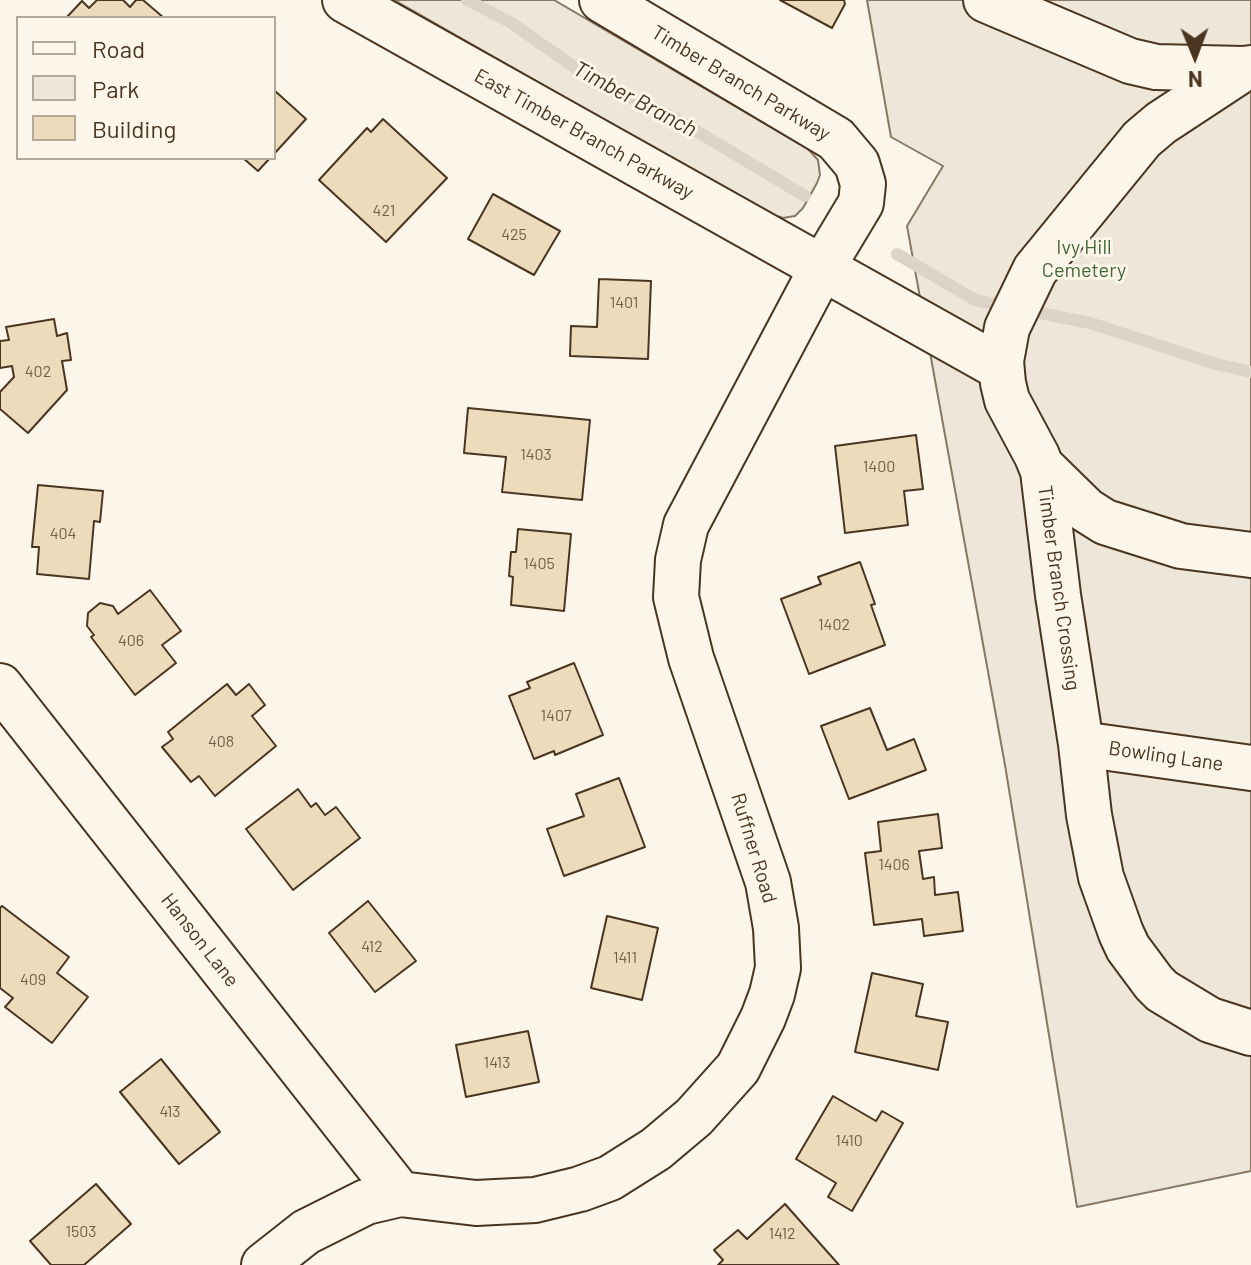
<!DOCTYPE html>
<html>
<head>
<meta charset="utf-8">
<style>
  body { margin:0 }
  #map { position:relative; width:1251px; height:1265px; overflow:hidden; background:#fbf6e9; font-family:Barlow,sans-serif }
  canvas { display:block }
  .legend { position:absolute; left:16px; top:16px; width:260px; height:144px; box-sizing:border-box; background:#fbf6e9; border:2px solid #b4a999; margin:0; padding:10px 14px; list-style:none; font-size:24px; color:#4a3520 }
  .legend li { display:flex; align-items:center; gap:16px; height:40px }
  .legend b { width:40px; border:2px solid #b4a999 }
  .north { position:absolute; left:1155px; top:16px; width:80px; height:80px; -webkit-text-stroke:6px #fbf6e9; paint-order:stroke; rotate:179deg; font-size:22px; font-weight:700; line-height:32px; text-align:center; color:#4a3520 }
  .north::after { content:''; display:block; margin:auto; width:28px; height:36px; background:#4a3520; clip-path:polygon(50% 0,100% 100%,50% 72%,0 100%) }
</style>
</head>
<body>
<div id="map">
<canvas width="1251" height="1265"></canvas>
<ul class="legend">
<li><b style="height:10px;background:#fbf6e9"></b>Road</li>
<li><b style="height:22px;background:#ede6d9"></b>Park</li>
<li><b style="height:22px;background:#ecdcbc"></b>Building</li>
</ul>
<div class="north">N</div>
</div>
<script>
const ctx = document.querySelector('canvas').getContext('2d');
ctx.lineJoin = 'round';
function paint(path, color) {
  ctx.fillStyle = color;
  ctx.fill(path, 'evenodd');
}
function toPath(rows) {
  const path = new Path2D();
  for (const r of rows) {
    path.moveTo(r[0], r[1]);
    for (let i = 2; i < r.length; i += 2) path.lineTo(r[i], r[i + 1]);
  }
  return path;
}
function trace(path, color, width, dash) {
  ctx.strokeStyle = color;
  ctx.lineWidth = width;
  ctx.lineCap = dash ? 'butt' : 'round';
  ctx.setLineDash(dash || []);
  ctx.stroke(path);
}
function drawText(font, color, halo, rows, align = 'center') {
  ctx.font = font + ' Barlow,sans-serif';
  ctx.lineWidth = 6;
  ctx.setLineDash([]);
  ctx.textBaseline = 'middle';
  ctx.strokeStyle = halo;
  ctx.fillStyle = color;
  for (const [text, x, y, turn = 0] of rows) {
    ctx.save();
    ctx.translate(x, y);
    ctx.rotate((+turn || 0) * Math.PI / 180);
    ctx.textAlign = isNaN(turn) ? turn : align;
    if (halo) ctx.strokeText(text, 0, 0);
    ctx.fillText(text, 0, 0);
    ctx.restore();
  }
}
const green = toPath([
  [394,0,554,0,808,149,818,160,820,175,817,183,803,208,795,216,783,218,767,213,394,0],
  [867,0,1251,0,1251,1171,1077,1207,1005,765,907,226,943,166,891,137,867,0]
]);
const stream = toPath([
  [467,0,510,22,587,76,676,119,805,196],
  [897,254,975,300,1090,323,1216,364,1251,372]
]);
const building = toPath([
  [97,0,123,0,130,7,136,0,143,0,164,18,66,18,82,1,89,8,97,0],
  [780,0,844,0,845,4,832,28,780,0],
  [274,90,306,119,274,154,274,90],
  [383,119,447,178,386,242,319,180,367,128,371,132,383,119],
  [243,158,270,158,258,171,243,158],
  [493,194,560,231,534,275,468,239,493,194],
  [599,279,651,281,648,359,570,356,571,326,597,327,599,279],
  [54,319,57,336,67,333,71,360,62,361,67,390,28,433,0,409,0,392,14,377,12,366,0,368,0,341,9,340,6,327,54,319],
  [468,408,590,420,582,500,502,492,506,457,464,453,468,408],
  [916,435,923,489,904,491,908,525,845,533,835,446,916,435],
  [38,485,103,491,100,522,94,521,89,579,37,574,39,547,32,547,38,485],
  [518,529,571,534,564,611,511,605,513,577,509,576,511,552,516,552,518,529],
  [860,562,875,604,871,605,885,645,809,674,781,599,821,584,818,577,860,562],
  [150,590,181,631,162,645,176,663,135,695,91,637,94,635,87,626,88,613,100,603,113,606,118,614,150,590],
  [574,663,603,735,555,755,554,751,534,759,509,696,530,688,527,682,574,663],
  [227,684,236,695,249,684,265,705,252,716,276,746,215,796,199,776,191,782,162,747,173,739,168,732,227,684],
  [870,708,887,750,914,739,926,770,849,799,821,726,870,708],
  [619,778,645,847,564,876,547,829,584,816,576,794,619,778],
  [298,789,311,807,316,803,325,815,336,807,360,838,293,890,246,829,298,789],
  [938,814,942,848,919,851,923,879,934,877,935,895,958,892,963,931,924,936,922,919,874,925,865,853,881,851,878,822,938,814],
  [368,901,416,961,375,992,329,933,368,901],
  [2,906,69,957,57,973,88,997,52,1043,5,1007,13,998,0,988,0,908,2,906],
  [607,916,658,928,642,1000,591,988,607,916],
  [872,973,923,984,916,1016,948,1022,938,1070,855,1052,872,973],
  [528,1031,539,1082,466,1097,456,1045,528,1031],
  [161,1059,220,1132,179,1164,120,1092,161,1059],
  [833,1096,876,1121,882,1111,903,1123,852,1211,828,1197,836,1183,796,1159,833,1096],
  [96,1184,131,1224,84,1265,51,1265,30,1241,96,1184],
  [785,1204,839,1265,718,1265,723,1260,714,1250,738,1230,747,1239,785,1204]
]);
const minor = toPath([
  [345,0,1001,368],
  [986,0,1130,61,1156,67,1243,69],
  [1251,68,1243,69,1161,123,1142,139,1035,270,1007,328,1001,361,1003,383,1007,400,1037,456,1043,471,1058,595,1081,744,1089,815,1101,877,1121,933,1128,948,1154,983,1162,991,1210,1020,1251,1033],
  [1041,466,1086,510,1105,522,1181,546,1251,555],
  [0,686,400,1194],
  [1081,744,1251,768],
  [264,1265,306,1232,366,1202,400,1194,476,1203,535,1200,580,1189,610,1178,656,1149,694,1117,738,1068,763,1018,772,994,778,968,776,928,768,882,691,658,676,597,678,560,686,525,822,268,861,203,863,184,857,164,836,139,602,0]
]);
const numberNames = [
  ["421",384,211],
  ["425",514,235],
  ["1401",624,303],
  ["402",38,372],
  ["1403",536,455],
  ["1400",879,467],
  ["404",63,534],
  ["1405",539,564],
  ["1402",834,625],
  ["406",131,641],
  ["1407",556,716],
  ["408",221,742],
  ["1406",894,865],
  ["412",372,947],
  ["1411",625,958],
  ["409",33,980],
  ["1413",497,1063],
  ["413",170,1112],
  ["1410",849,1141],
  ["1503",81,1232],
  ["1412",782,1234]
];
const streetNames = [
  ["Timber Branch Parkway",741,83,31],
  ["East Timber Branch Parkway",584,134,29],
  ["Timber Branch Crossing",1059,588,82],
  ["Bowling Lane",1166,756,8],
  ["Ruffner Road",754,848,73],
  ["Hanson Lane",200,940,52]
];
const parkNames = [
  ["Ivy Hill",1084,247],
  ["Cemetery",1084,270]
];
const waterNames = [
  ["Timber Branch",635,99,28]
];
paint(green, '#ede6d9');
trace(green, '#887966', 2);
trace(stream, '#dcd4c6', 12);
paint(building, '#ecdcbc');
trace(building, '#4a3520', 2);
trace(minor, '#4a3520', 48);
trace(minor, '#fbf6e9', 44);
drawText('16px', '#725f47', null, numberNames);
drawText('20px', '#4a3520', '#fbf6e9', streetNames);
drawText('20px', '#436837', '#fbf6e9', parkNames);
drawText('italic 22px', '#4a3520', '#fbf6e9', waterNames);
</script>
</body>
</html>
